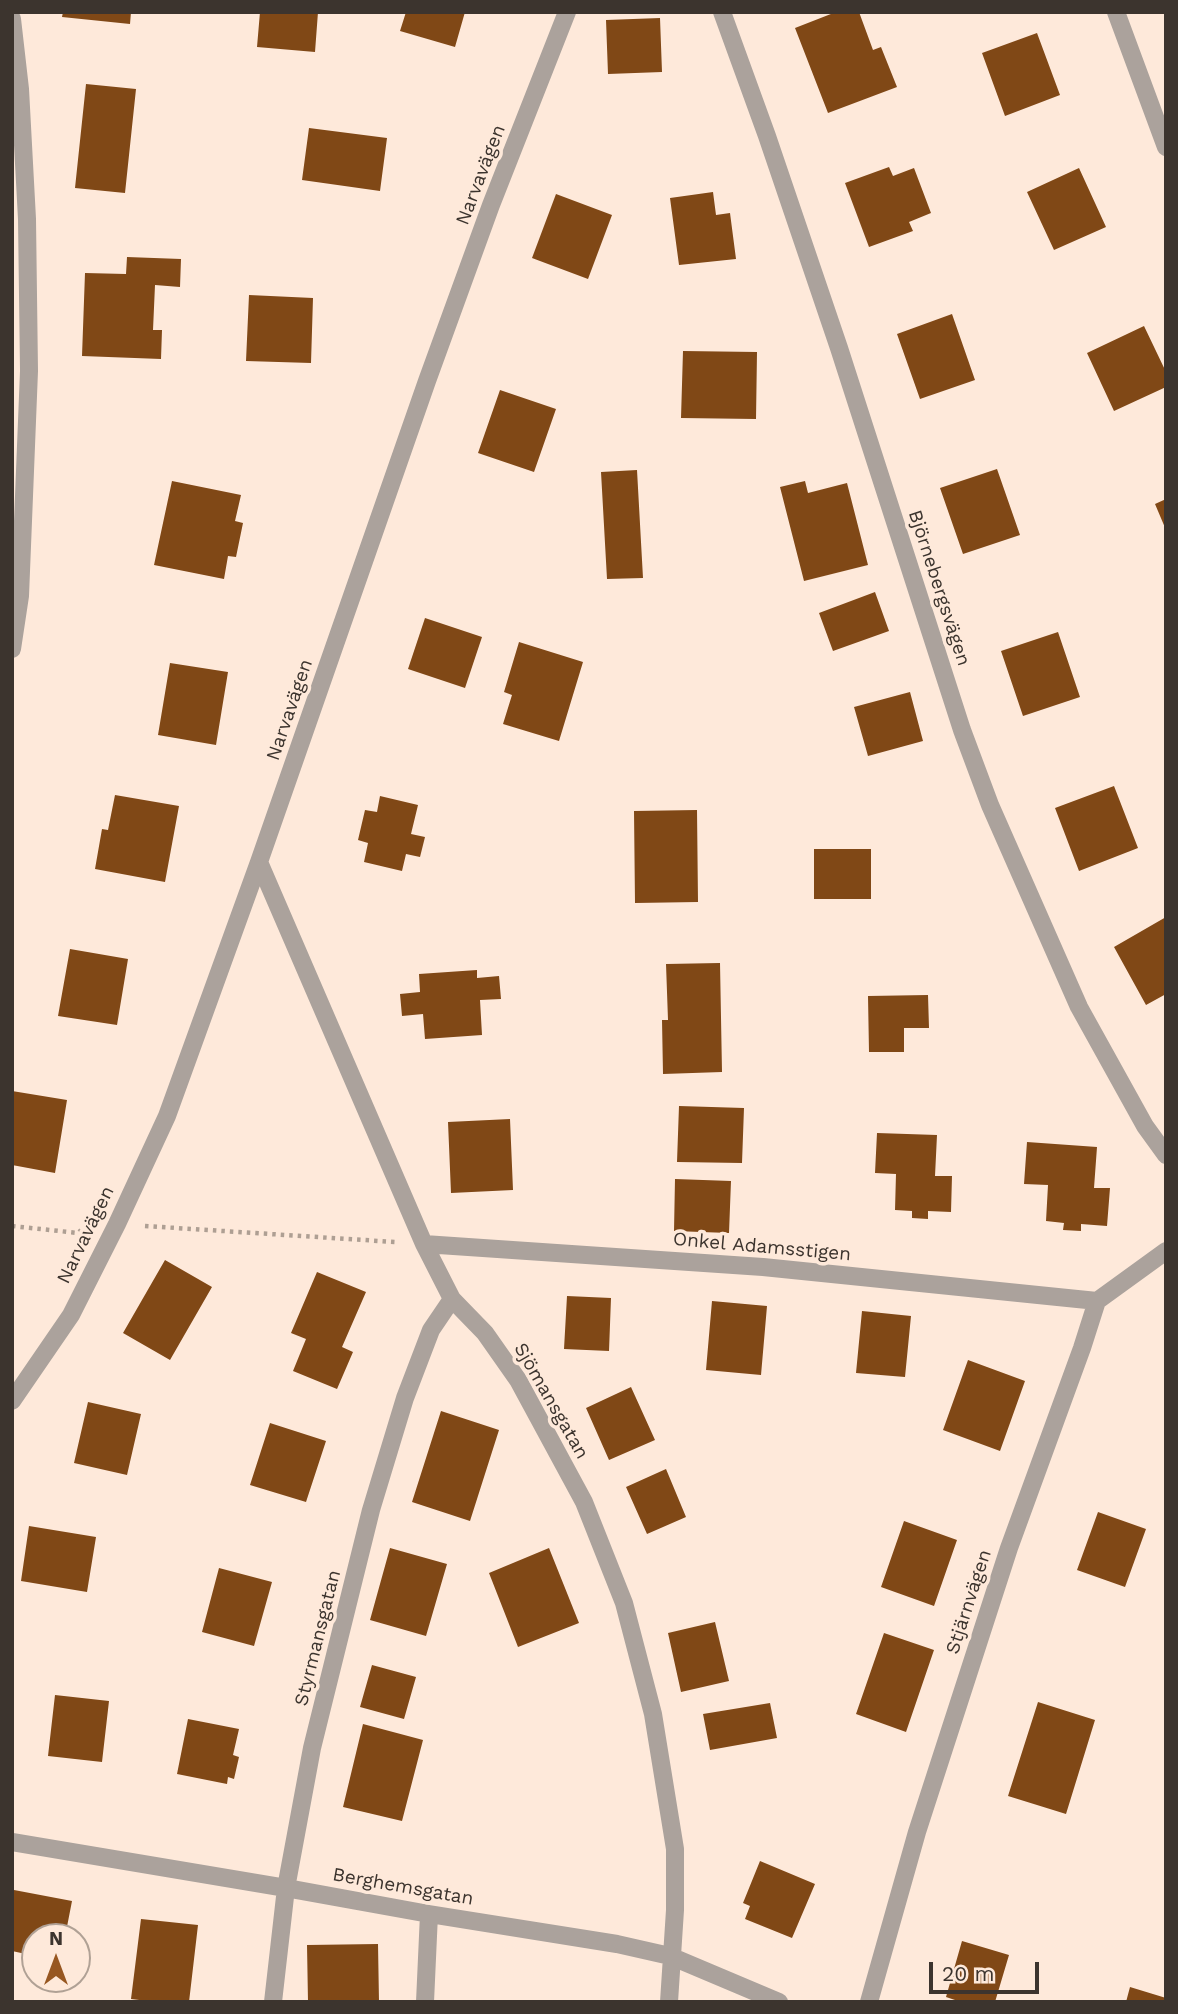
<!DOCTYPE html>
<html>
<head>
<meta charset="utf-8">
<style>
  body { margin:0 }
  #map { position:relative; width:1178px; height:2014px; overflow:hidden; background:#fee9da; font-family:"Work Sans",sans-serif }
  canvas { display:block }
  .frame { position:absolute; inset:0; border:14px solid #3c342e; pointer-events:none }
  .north { position:absolute; left:21px; top:1923px; width:70px; height:70px; box-sizing:border-box; background:#fee9da; border:2px solid #b0a195; border-radius:50%; rotate:0deg; font-size:19px; font-weight:700; line-height:28px; text-align:center; color:#3c342e }
  .north::after { content:''; display:block; margin:auto; width:24px; height:32px; background:#975721; clip-path:polygon(50% 0,100% 100%,50% 72%,0 100%) }
  .scale { position:absolute; left:929px; top:1962px; width:110px; height:32px; box-sizing:border-box; border:4px solid #3c342e; border-top:0; padding-left:9px; font-size:21px; line-height:24px; white-space:nowrap; color:#3c342e; -webkit-text-stroke:5px #fee9da; paint-order:stroke }
</style>
</head>
<body>
<div id="map">
<canvas width="1178" height="2014"></canvas>
<div class="frame"></div>
<div class="north">N</div>
<div class="scale">20 m</div>
</div>
<script>
const context = document.querySelector('canvas').getContext('2d');
context.lineJoin = 'round';
function paint(path, color) { context.fillStyle = color; context.fill(path, 'evenodd'); }
function trace(path, color, width, dash) { context.strokeStyle = color; context.lineWidth = width; context.lineCap = dash ? 'butt' : 'round'; context.setLineDash(dash || []); context.stroke(path); }
function label(font, color, halo, rows, align = 'center') {
  context.font = font + ' "Work Sans",sans-serif'; context.lineWidth = 7; context.setLineDash([]); context.textBaseline = 'middle'; context.strokeStyle = halo; context.fillStyle = color; for (const [text, x, y, turn = 0] of rows) {
    context.save(); context.translate(x, y); context.rotate((+turn || 0) * Math.PI / 180); context.textAlign = isNaN(turn) ? turn : align; if (halo) context.strokeText(text, 0, 0); context.fillText(text, 0, 0); context.restore();
  }
}
paint(new Path2D(`
  M63,12h68l-1,12 -68,-7z
  M260,12h58l-3,40 -58,-5z
  M406,12h59l-10,35 -55,-16z
  M836,12h23l14,38 8,-3 16,40 -69,26 -33,-85z
  M660,18l2,54 -54,2 -2,-54z
  M1037,33l23,62 -55,21 -23,-63z
  M86,84l50,5 -11,104 -50,-5z
  M309,128l78,10 -7,53 -78,-11z
  M889,167l4,9 21,-8 17,45 -22,9 4,9 -44,16 -24,-64z
  M1079,168l27,59 -52,23 -27,-58z
  M713,192l3,23 14,-2 6,46 -57,6 -9,-67z
  M556,194l56,21 -24,64 -56,-21z
  M127,257l54,2 -1,28 -25,-2 -2,45h9l-1,29 -79,-3 3,-83 41,1z
  M249,295l64,3 -2,65 -65,-2z
  M952,314l23,66 -55,19 -23,-65z
  M1144,326l22,46v15l-52,24 -27,-58z
  M683,351l74,1 -1,67 -75,-1z
  M500,390l56,19 -22,63 -56,-19z
  M997,469l23,66 -57,19 -23,-66z
  M637,470l6,108 -36,1 -6,-107z
  M172,481l69,14 -6,26 8,2 -7,34 -8,-1 -4,23 -70,-14z
  M805,481l3,12 39,-10 21,82 -64,16 -24,-94z
  M1166,499v31l-11,-26z
  M875,592l14,39 -56,20 -14,-38z
  M425,618l57,19 -17,51 -57,-19z
  M1058,632l22,65 -57,19 -22,-65z
  M519,642l64,20 -24,79 -56,-17 9,-29 -8,-3z
  M170,663l58,9 -12,73 -58,-10z
  M910,692l13,49 -55,15 -14,-49z
  M1114,786l24,62 -59,23 -24,-63z
  M115,795l64,11 -14,76 -70,-13 7,-40 6,1z
  M380,796l38,9 -7,29 14,3 -5,20 -14,-3 -4,17 -38,-9 4,-19 -10,-3 7,-30 12,2z
  M697,810l1,92 -63,1 -1,-92z
  M814,849h57v50h-57z
  M1166,917v77l-20,11 -32,-58z
  M70,949l58,10 -11,66 -59,-9z
  M720,963l2,109 -59,2 -1,-54h6l-2,-56z
  M477,970v8l22,-2 2,23 -21,1 2,35 -57,4 -2,-25 -21,2 -2,-22 20,-2 -1,-18z
  M928,995l1,33h-25v24h-35l-1,-56z
  M12,1091l55,9 -12,73 -43,-8z
  M679,1106l65,2 -2,55 -65,-1z
  M510,1119l3,71 -62,3 -3,-71z
  M877,1133l60,2 -2,41h17l-1,36 -23,-1v8l-16,-1v-7l-17,-1 1,-36 -21,-1z
  M1027,1142l70,5 -3,41h16l-3,38 -26,-2v7l-18,-1 1,-7 -18,-2 2,-36 -24,-1z
  M675,1179l56,2 -2,52 -55,-2z
  M165,1260l47,27 -42,73 -47,-27z
  M317,1272l49,20 -24,55 11,5 -16,37 -44,-18 13,-32 -15,-6z
  M567,1296l44,2 -2,53 -45,-2z
  M712,1301l55,5 -6,69 -55,-5z
  M862,1311l49,5 -6,61 -49,-4z
  M968,1360l57,21 -25,70 -57,-21z
  M631,1387l24,53 -46,20 -23,-52z
  M88,1402l53,12 -14,61 -53,-12z
  M441,1411l58,19 -29,91 -58,-19z
  M270,1423l56,18 -20,61 -56,-17z
  M666,1469l20,48 -39,17 -21,-47z
  M1098,1512l48,17 -21,58 -48,-17z
  M904,1521l53,19 -23,66 -53,-19z
  M29,1526l67,11 -9,55 -66,-11z
  M390,1548l57,16 -21,72 -56,-16z
  M549,1548l30,75 -61,24 -29,-74z
  M219,1568l53,14 -18,64 -52,-14z
  M715,1622l14,59 -48,11 -13,-59z
  M884,1633l50,17 -28,82 -50,-18z
  M372,1665l44,12 -12,42 -44,-12z
  M55,1695l54,6 -7,61 -54,-6z
  M1038,1702l57,18 -29,94 -58,-18z
  M770,1703l7,35 -67,12 -7,-36z
  M188,1719l51,10 -6,26 6,2 -5,22 -6,-2 -1,7 -50,-10z
  M363,1724l60,16 -21,81 -59,-14z
  M760,1861l55,23 -23,54 -47,-19 5,-13 -7,-3z
  M14,1890l58,11 -7,36h-30v19l-23,-5v-52z
  M141,1919l57,6 -9,77h-33l-25,-3z
  M962,1941l47,14 -14,47h-34l-15,-5z
  M378,1944l1,58h-71l-1,-57z
  M1130,1987l36,11v4h-40z`), '#804816');
trace(new Path2D(`
  M12,1226l66,7 3,-3
  M145,1226l250,16`), '#ae9f93', 4.5, [3.5, 5]);
trace(new Path2D(`
  M1116,12l50,135
  M12,19l8,70 7,130 2,152 -9,225 -8,53
  M259,862l165,382 28,55 33,34 33,47 66,122 40,101 29,111 22,135v61l-6,92
  M424,1244l339,23 334,34
  M12,1401l59,-86 46,-91 50,-108 92,-254 168,-481 64,-176 76,-193
  M12,1842l274,46 143,26 188,30 53,12 109,46
  M273,2002l13,-114 26,-140 59,-238 34,-112 26,-68 21,-31
  M425,2002l4,-88
  M869,2002l48,-170 92,-284 73,-200 15,-47 69,-50`), '#aba29c', 18);
trace(new Path2D(`
  M722,12l45,124 72,212 123,382 28,75 89,202 66,119 21,29`), '#aba29c', 18);
label('19px', '#3c342e', '#fee9da', [
  ["Narvavägen",481,175,-69],
  ["Björnebergsvägen",939,588,72],
  ["Narvavägen",290,710,-71],
  ["Narvavägen",86,1235,-64],
  ["Onkel Adamsstigen",762,1247,5],
  ["Sjömansgatan",551,1401,60],
  ["Stjärnvägen",969,1602,-72],
  ["Styrmansgatan",318,1638,-76],
  ["Berghemsgatan",403,1887,10]
]);
</script>
</body>
</html>
